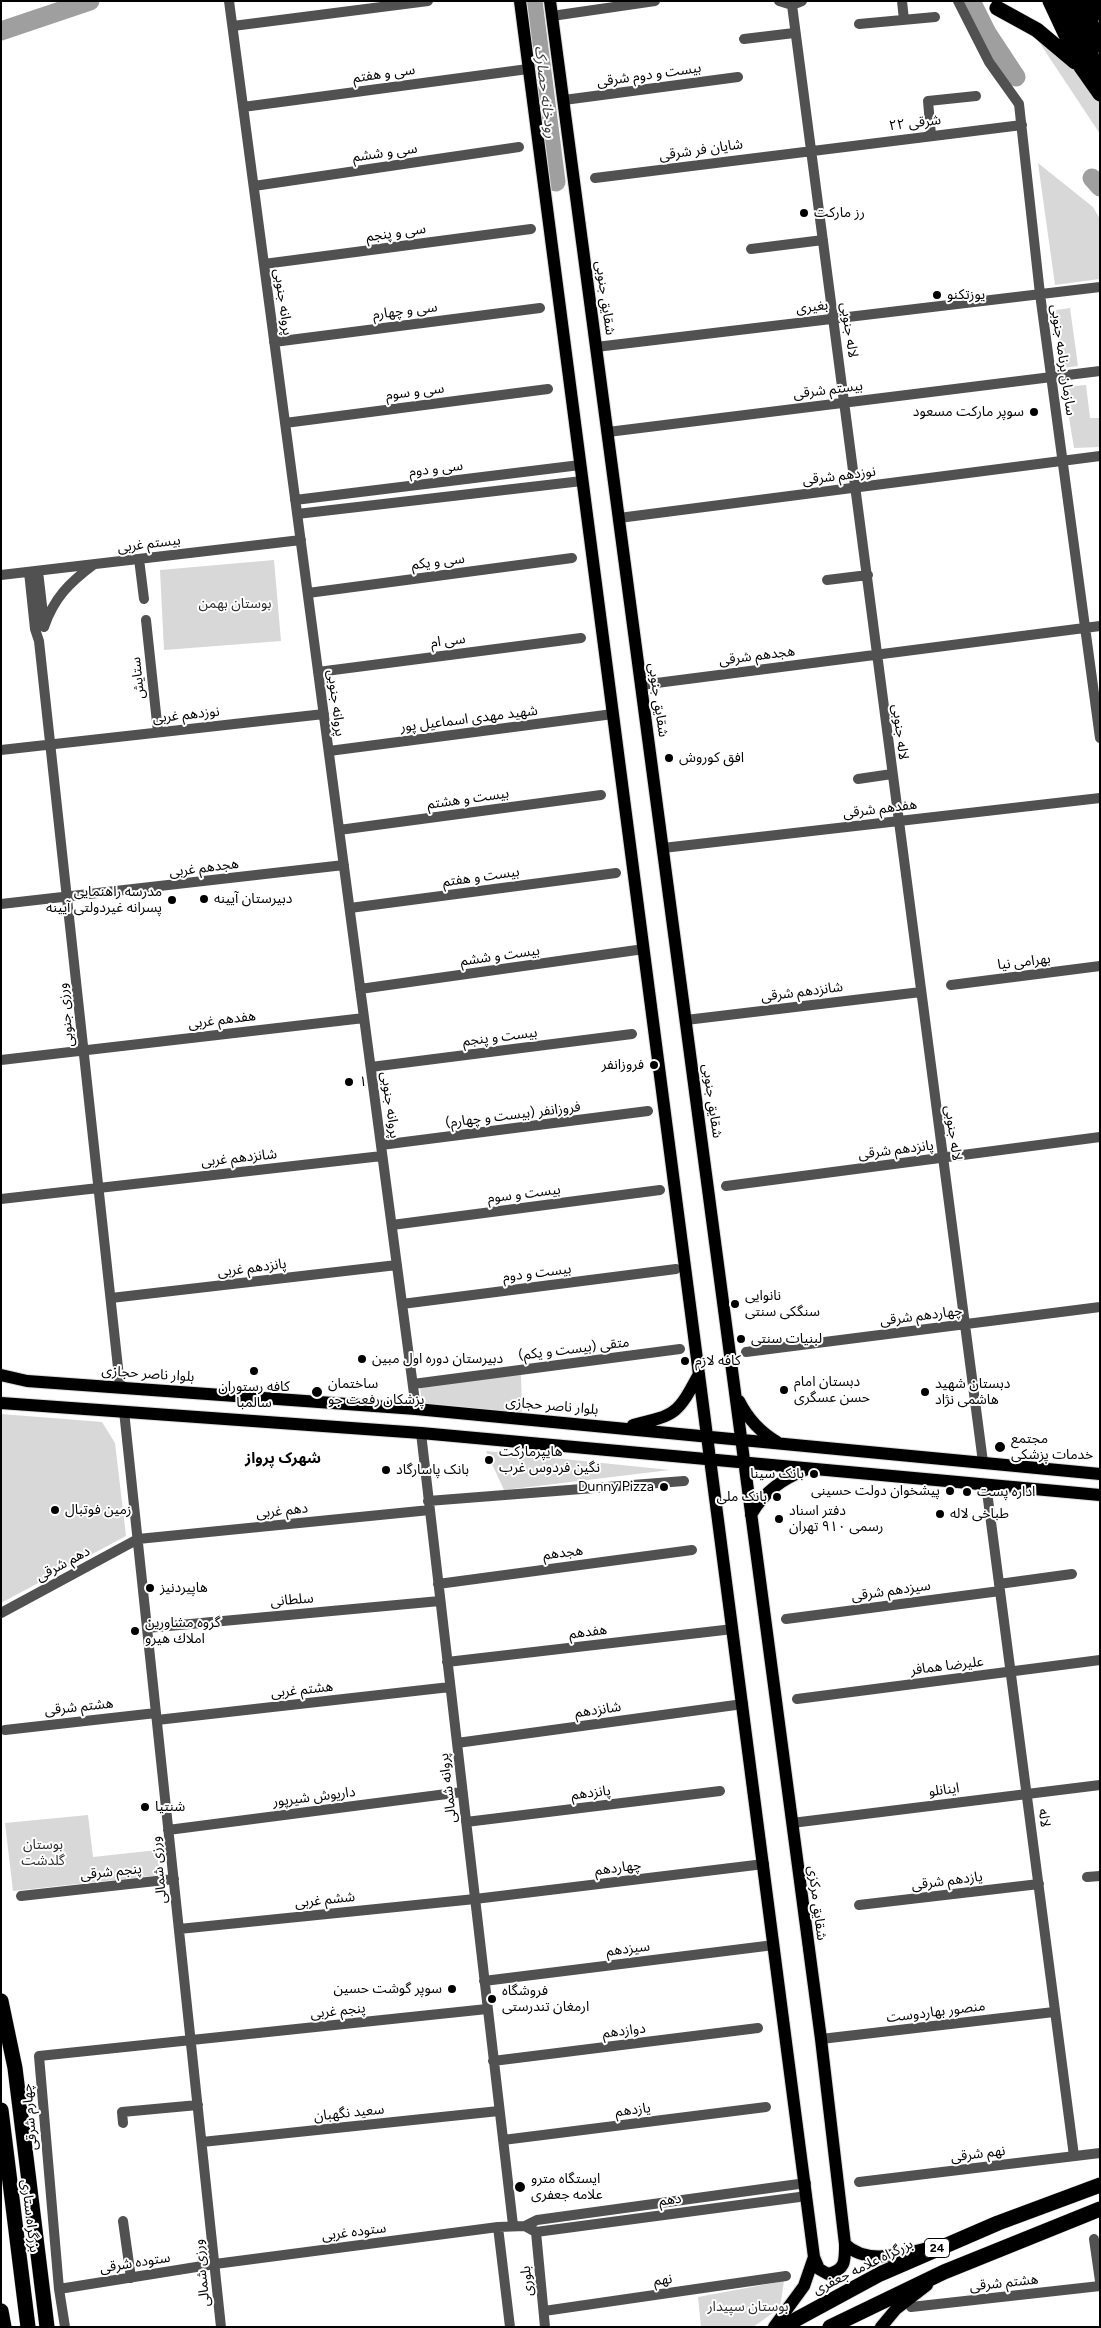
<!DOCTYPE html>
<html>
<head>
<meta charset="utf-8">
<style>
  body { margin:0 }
  #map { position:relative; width:1101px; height:2328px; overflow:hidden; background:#fff; font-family:Figtree,sans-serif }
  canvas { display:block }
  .frame { position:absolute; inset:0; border:2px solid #000; pointer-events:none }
</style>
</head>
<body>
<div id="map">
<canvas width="1101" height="2328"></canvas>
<div class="frame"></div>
</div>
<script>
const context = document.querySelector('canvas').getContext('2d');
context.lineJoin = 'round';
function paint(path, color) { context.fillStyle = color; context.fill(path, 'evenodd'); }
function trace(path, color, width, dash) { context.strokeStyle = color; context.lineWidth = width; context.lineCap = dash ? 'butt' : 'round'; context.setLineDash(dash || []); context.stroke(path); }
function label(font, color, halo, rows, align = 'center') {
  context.font = font + ' Figtree,"Noto Sans Arabic",sans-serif'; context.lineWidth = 4; context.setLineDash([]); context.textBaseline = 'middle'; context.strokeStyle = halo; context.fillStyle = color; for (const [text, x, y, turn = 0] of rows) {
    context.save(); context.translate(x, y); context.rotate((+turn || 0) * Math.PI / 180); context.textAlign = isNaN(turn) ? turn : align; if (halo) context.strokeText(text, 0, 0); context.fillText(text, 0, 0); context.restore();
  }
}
paint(new Path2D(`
  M1039,42h9l30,26 22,31v35z
  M1038,163l55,44 7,12v60l-45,6z
  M1070,308l8,58 -16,2 -6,-58z
  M1086,385l4,33h10v29l-26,1 -10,-61z
  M274,560l7,81 -117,9 -4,-80z
  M521,1373l1,41 -100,-6 -2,-23z
  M1,1414l101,8 13,21 11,93 -125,67z
  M486,1451l184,19 -166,20z
  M88,1815l5,42 64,-7 3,25 -147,16 -8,-68z
  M784,2281l-4,27 -27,19h-52l-3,-30z`), '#d8d8d8');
trace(new Path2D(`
  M533,1l23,181
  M971,1l16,32 29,44
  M1,31l89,-30
  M1092,178l8,9`), '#9f9f9f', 19);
const major = new Path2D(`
  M520,1l294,2256 -10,29 -30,41
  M550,1l271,2038 24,205c0,16 1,26 -17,30l-9,-5 -5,-12
  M1,1375l26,6 389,28 684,65
  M739,1401c9,18 21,31 38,41
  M1,1403l420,30 679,62
  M633,1425c44,-10 45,-12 66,-51
  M751,1515c13,-24 32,-36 56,-46
  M845,2244c22,22 58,9 85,4
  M881,2327l15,-18 31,-24`);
const highway = new Path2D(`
  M1050,1l31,66 19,27
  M1066,1l34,73
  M1082,1l18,44
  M1095,1l5,12
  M997,8l40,22 38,32
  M1,2001l14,67 32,259
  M1,2110l27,217
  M1,2311l3,16
  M782,2327l98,-53 118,-51 102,-38
  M830,2327l114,-55 156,-63`);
trace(major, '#dbdbdb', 14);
trace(highway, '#dbdbdb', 16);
trace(new Path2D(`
  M229,1l187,1408
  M779,1l13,4 10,-4
  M902,1l2,19
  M958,1l31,61 30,42 21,190 60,444
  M792,5l191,1457
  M552,16l103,-15
  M859,24l76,-7
  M233,26l195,-25
  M744,39l50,-6
  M564,100l174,-23
  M243,107l285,-38
  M931,135l-3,-34 48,-5
  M595,178l427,-53
  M254,186l265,-39
  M751,249l72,-9
  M264,264l267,-35
  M274,342l266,-34
  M596,347l504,-60
  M285,423l263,-34
  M608,432l492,-61
  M295,500l285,-35
  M297,514l285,-33
  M619,518l481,-62
  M139,559l5,40
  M38,571l6,52
  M29,572l6,57 4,12 81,745
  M1,575l300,-35
  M827,580l41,-5
  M308,593l264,-35
  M146,620l12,112
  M44,627c10,-29 25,-44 49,-62
  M318,672l263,-34
  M641,685l459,-59
  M1,750l323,-36
  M329,751l284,-37
  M858,779l34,-5
  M339,830l262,-35
  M663,848l437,-50
  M1,904l343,-39
  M350,908l266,-35
  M951,985l149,-19
  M360,989l284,-40
  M686,1020l235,-28
  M1,1060l363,-42
  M371,1067l261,-33
  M381,1145l267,-34
  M726,1186l374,-49
  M1,1199l381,-43
  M392,1225l268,-35
  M111,1298l286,-33
  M402,1304l274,-35
  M746,1352l354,-45
  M413,1384l267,-35
  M124,1411l97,916
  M421,1433l92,792
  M986,1484l88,672
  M428,1501l256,-20
  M438,1584l254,-34
  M999,1584l73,-10
  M1,1613l137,-74 292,-29
  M786,1619l214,-28
  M147,1628l293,-27
  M447,1662l286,-33
  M797,1699l303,-39
  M157,1720l293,-33
  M5,1730l151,-17
  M457,1743l286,-39
  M466,1822l254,-31
  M792,1823l308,-38
  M168,1830l294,-38
  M1087,1877l13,-1
  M21,1896l153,-17
  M859,1905l180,-21
  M179,1929l296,-30 289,-35
  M484,1981l290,-36
  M821,2039l233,-27
  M493,2061l265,-33
  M123,2123l-1,-11 76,-7
  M503,2140l263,-33
  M202,2142l297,-31
  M859,2182l241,-29
  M123,2221l8,57
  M525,2226l12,-6 269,-37
  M498,2227l12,100
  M536,2232l271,-36
  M536,2232l9,95
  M1094,2239l6,42
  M59,2289l156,-25 283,-37 27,-1 11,6
  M911,2307l189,-21
  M544,2311l242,-35
  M65,2327l-6,-38 -20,-233 448,-47`), '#515151', 10);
trace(major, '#000', 12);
trace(highway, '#000', 15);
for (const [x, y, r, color] of [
  [804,213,5,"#000"],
  [937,295,5,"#000"],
  [1034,412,5,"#000"],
  [669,758,5,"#000"],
  [204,899,5,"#000"],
  [172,900,5,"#000"],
  [654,1065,5,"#000"],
  [349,1082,5,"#000"],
  [735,1304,5,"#000"],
  [741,1339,5,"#000"],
  [362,1359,5,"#000"],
  [685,1361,5,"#000"],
  [254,1371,5,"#000"],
  [784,1390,5,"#000"],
  [317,1392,6,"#000"],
  [925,1392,5,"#000"],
  [1000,1447,6,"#000"],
  [489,1460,5,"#000"],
  [386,1470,5,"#000"],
  [814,1474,5,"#000"],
  [664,1487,5,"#000"],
  [950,1491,5,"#000"],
  [967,1492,5,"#000"],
  [777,1497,5,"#000"],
  [55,1510,5,"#000"],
  [940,1514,5,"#000"],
  [779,1519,5,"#000"],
  [150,1588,5,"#000"],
  [135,1631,5,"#000"],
  [145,1807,5,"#000"],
  [452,1989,5,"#000"],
  [492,1999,5,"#000"],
  [520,2187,6,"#000"]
]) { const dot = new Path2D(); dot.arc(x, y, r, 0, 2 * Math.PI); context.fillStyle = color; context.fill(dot); trace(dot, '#fff', 2); }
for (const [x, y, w] of [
  [937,2248,25]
]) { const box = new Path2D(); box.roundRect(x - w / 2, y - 9.5, w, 19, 4); context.fillStyle = '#fff'; context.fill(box); trace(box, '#000', 1); }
label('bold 12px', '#000', null, [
  ["24",937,2248]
]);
label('14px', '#000', '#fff', [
  ["سی و هفتم",384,74,-8],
  ["بیست و دوم شرقی",649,75,-8],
  ["۲۲ شرقی",915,123,-7],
  ["شایان فر شرقی",701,150,-8],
  ["سی و ششم",385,153,-8],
  ["سی و پنجم",396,233,-8],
  ["شقایق جنوبی",605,298,82],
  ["پروانه جنوبی",283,302,82],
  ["بغیری",812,307,-7],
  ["سی و چهارم",405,311,-7],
  ["لاله جنوبی",849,330,82],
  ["سازمان برنامه جنوبی",1063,360,82],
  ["بیستم شرقی",828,390,-7],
  ["سی و سوم",415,392,-7],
  ["سی و دوم",436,469,-7],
  ["نوزدهم شرقی",839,476,-7],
  ["بیستم غربی",149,544,-7],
  ["سی و یکم",438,562,-7],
  ["سی ام",448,641,-7],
  ["هجدهم شرقی",757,656,-7],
  ["ستایش",138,678,-96],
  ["شقایق جنوبی",658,700,82],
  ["پروانه جنوبی",336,703,83],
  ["نوزدهم غربی",186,715,-6],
  ["شهید مهدی اسماعیل پور",469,719,-7],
  ["لاله جنوبی",900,732,83],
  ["بیست و هشتم",468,799,-8],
  ["هفدهم شرقی",880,809,-7],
  ["هجدهم غربی",204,868,-7],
  ["بیست و هفتم",481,877,-8],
  ["بیست و ششم",500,956,-8],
  ["بهرامی نیا",1024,962,-7],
  ["شانزدهم شرقی",802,992,-7],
  ["ورزی جنوبی",66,1015,-96],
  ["هفدهم غربی",222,1020,-7],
  ["بیست و پنجم",500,1037,-7],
  ["شقایق جنوبی",712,1101,82],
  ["پروانه جنوبی",390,1105,82],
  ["فروزانفر (بیست و چهارم)",513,1115,-7],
  ["لاله جنوبی",953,1133,82],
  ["پانزدهم شرقی",896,1150,-7],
  ["شانزدهم غربی",239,1158,-6],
  ["بیست و سوم",524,1194,-7],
  ["پانزدهم غربی",252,1268,-7],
  ["بیست و دوم",537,1273,-7],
  ["چهاردهم شرقی",921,1316,-7],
  ["متقی (بیست و یکم)",574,1349,-7],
  ["بلوار ناصر حجازی",148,1374,4],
  ["بلوار ناصر حجازی",552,1406,5],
  ["دهم غربی",282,1511,-6],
  ["هجدهم",563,1553,-7],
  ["دهم شرقی",63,1564,-28],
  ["سیزدهم شرقی",891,1591,-8],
  ["سلطانی",292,1600,-5],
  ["هفدهم",588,1632,-7],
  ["علیرضا همافر",947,1666,-7],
  ["هشتم غربی",302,1690,-6],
  ["هشتم شرقی",79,1707,-6],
  ["شانزدهم",598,1710,-8],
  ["پروانه شمالی",448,1788,-97],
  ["اینانلو",944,1790,-7],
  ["پانزدهم",591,1793,-7],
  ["داریوش شیرپور",314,1797,-7],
  ["لاله",1044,1818,82],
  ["چهاردهم",618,1868,-7],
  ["ورزی شمالی",159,1870,-96],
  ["پنجم شرقی",111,1872,-6],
  ["یازدهم شرقی",947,1881,-7],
  ["ششم غربی",325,1900,-6],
  ["شقایق مرکزی",817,1903,83],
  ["سیزدهم",628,1949,-7],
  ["پنجم غربی",338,2011,-6],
  ["منصور بهاردوست",936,2012,-7],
  ["دوازدهم",624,2031,-7],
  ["یازدهم",633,2110,-7],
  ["سعید نگهبان",349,2113,-6],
  ["چهارم شرقی",30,2117,-95],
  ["نهم شرقی",978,2154,-7],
  ["دهم",670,2200,-8],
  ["بزرگراه ستاری",30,2216,83],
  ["ستوده غربی",354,2232,-7],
  ["ستوده شرقی",135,2263,-9],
  ["بزرگراه علامه جعفری",863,2267,-26],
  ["ورزی شمالی",202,2273,-96],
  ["نهم",663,2280,-8],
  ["بلوری",527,2281,-95],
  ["هشتم شرقی",1004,2283,-6]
]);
label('14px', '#000', '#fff', [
  ["رز مارکت",814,213],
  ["یوزتکنو",947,295],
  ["سوپر مارکت مسعود",1024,412,"right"],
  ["افق کوروش",679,758],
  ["مدرسه راهنمایی",162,892,"right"],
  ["پسرانه غیردولتی آیینه",162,908,"right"],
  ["دبیرستان آیینه",214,899],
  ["فروزانفر",644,1065,"right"],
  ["۱",359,1082],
  ["نانوایی",745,1296],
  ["سنگکی سنتی",745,1312],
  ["لبنیات سنتی",751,1339],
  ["دبیرستان دوره اول مبین",372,1359],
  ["کافه لازم",695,1361],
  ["دبستان امام",794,1382],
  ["حسن عسگری",794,1398],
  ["ساختمان",328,1384],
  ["پزشكان رفعت جو",328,1400],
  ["دبستان شهید",935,1384],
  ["هاشمی نژاد",935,1400],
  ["کافه رستوران",254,1387,"center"],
  ["سالمبا",254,1403,"center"],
  ["مجتمع",1011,1439],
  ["خدمات پزشکی",1011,1455],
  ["هایپرمارکت",499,1452],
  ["نگین فردوس غرب",499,1468],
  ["بانک پاسارگاد",396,1470],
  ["بانک سینا",804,1474,"right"],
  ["Dunny Pizza",654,1487,"right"],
  ["پیشخوان دولت حسینی",940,1491,"right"],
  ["اداره پست",977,1492],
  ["بانک ملی",767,1497,"right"],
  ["زمین فوتبال",65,1510],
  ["دفتر اسناد",789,1511],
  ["رسمی ۹۱۰ تهران",789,1527],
  ["طباخی لاله",950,1514],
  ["هاپیردنیز",160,1588],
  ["گروه مشاورين",145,1623],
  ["املاك هيرو",145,1639],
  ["شنتیا",155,1807],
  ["سوپر گوشت حسین",442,1989,"right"],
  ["فروشگاه",502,1991],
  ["ارمغان تندرستی",502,2007],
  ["ایستگاه مترو",531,2179],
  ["علامه جعفری",531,2195]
], 'left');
label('14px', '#2f2f2f', '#fff', [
  ["بوستان بهمن",235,604],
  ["بوستان",43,1845],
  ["گلدشت",43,1861],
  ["بوستان سپیدار",748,2307]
]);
label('italic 15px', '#404040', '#fff', [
  ["رودخانه حصارک",545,92,83]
]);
label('bold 15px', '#000', '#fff', [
  ["شهرک پرواز",283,1459]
]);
</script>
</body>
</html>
